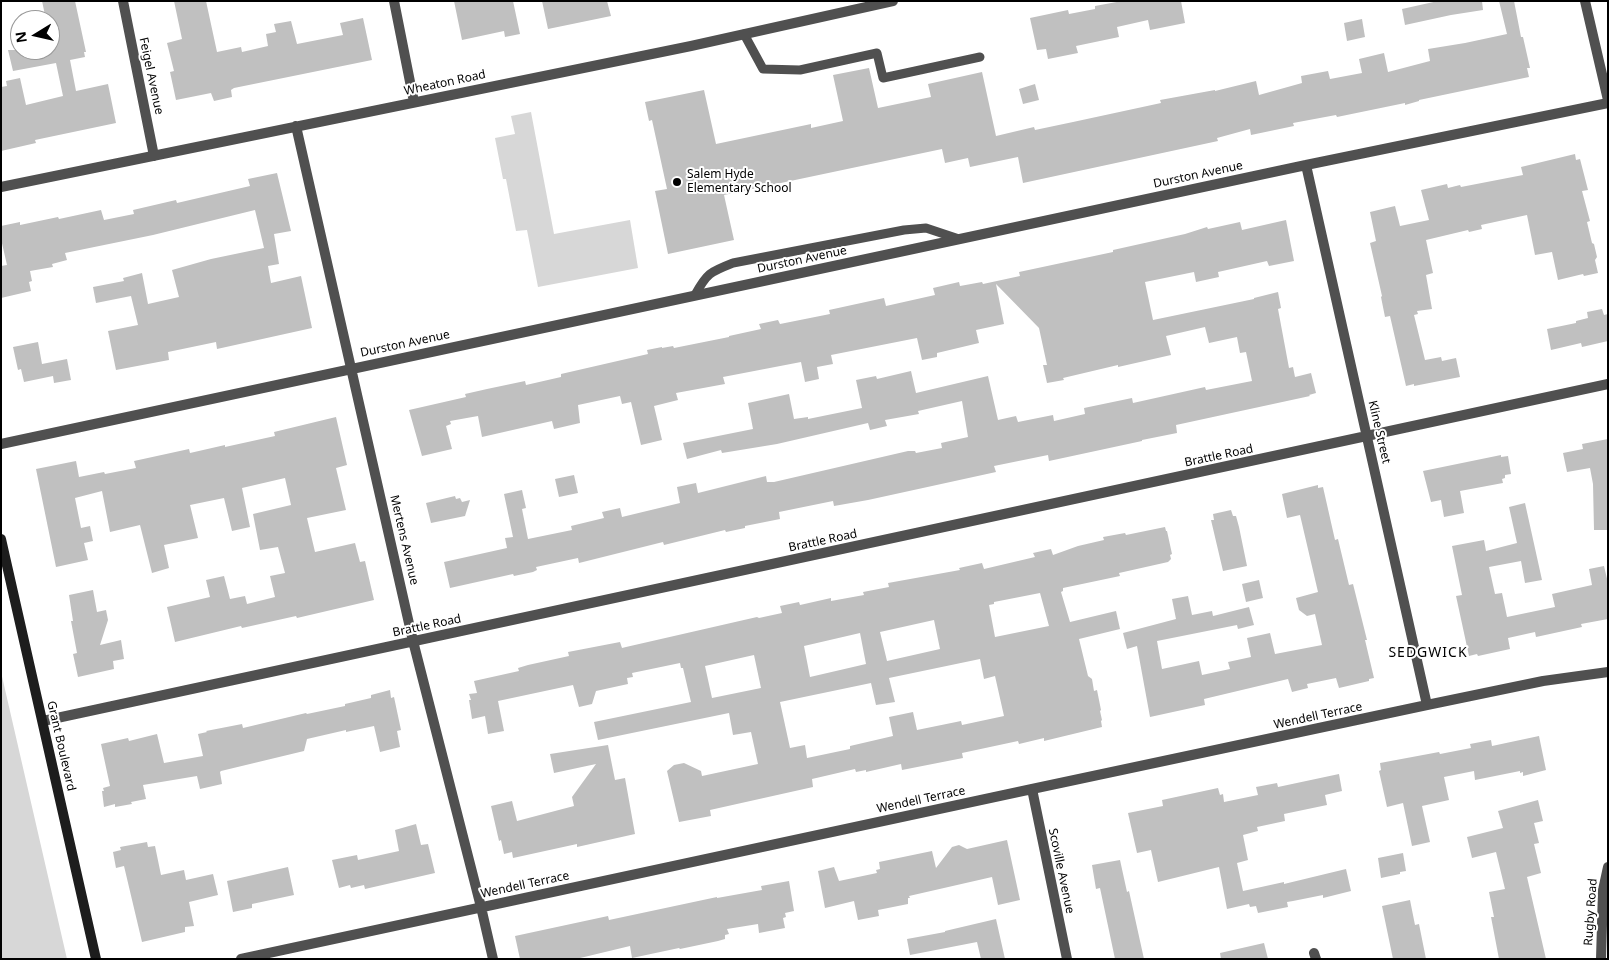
<!DOCTYPE html>
<html>
<head>
<meta charset="utf-8">
<style>
  body { margin:0 }
  #map { position:relative; width:1609px; height:960px; overflow:hidden; background:#fff; font-family:"Noto Sans",sans-serif }
  canvas { display:block }
  .frame { position:absolute; inset:0; border:2px solid #000; pointer-events:none }
  .north { position:absolute; left:10px; top:10px; width:50px; height:50px; box-sizing:border-box; background:#fff; border:1px solid #999; border-radius:50%; rotate:261deg; font-size:14px; font-weight:700; line-height:20px; text-align:center; color:#000 }
  .north::after { content:''; display:block; margin:auto; width:18px; height:22px; background:#000; clip-path:polygon(50% 0,100% 100%,50% 72%,0 100%) }
</style>
</head>
<body>
<div id="map">
<canvas width="1609" height="960"></canvas>
<div class="frame"></div>
<div class="north">N</div>
</div>
<script>
const context = document.querySelector('canvas').getContext('2d');
context.lineJoin = 'round';
function paint(path, color) { context.fillStyle = color; context.fill(path, 'evenodd'); }
function trace(path, color, width, dash) { context.strokeStyle = color; context.lineWidth = width; context.lineCap = dash ? 'butt' : 'round'; context.setLineDash(dash || []); context.stroke(path); }
function label(font, color, halo, rows, align = 'center') {
  context.font = font + ' "Noto Sans",sans-serif'; context.lineWidth = 4; context.setLineDash([]); context.textBaseline = 'middle'; context.strokeStyle = halo; context.fillStyle = color; for (const [text, x, y, turn = 0] of rows) {
    context.save(); context.translate(x, y); context.rotate((+turn || 0) * Math.PI / 180); context.textAlign = isNaN(turn) ? turn : align; if (halo) context.strokeText(text, 0, 0); context.fillText(text, 0, 0); context.restore();
  }
}
paint(new Path2D(`
  M531,112l23,122 76,-14 8,48 -100,19 -11,-57 -11,1 -10,-52h-3l-8,-41 20,-4 -4,-18z
  M1,672l66,287h-66z`), '#d7d7d7');
paint(new Path2D(`
  M42,1h33l11,51h-2l1,5 -15,3 6,31 32,-7 8,39 -81,17 1,3 -35,8v-64l6,-1 -1,-5 14,-3 6,27 37,-9 -7,-33 -43,8 -5,-21h42v-30h-4z
  M174,1h32l11,51 24,-5 1,5 26,-6 -2,-12 10,-2 -2,-8 17,-3 6,23 46,-9 -3,-12 23,-5 9,42 -138,28 -3,2 1,7 -18,4 -3,-8 -35,7 -6,-28 4,-1 -7,-28 15,-4z
  M454,1h59l7,33 -15,3 -1,-6 -42,9z
  M542,1h65l4,15 -63,13z
  M1122,1h59l4,22 -35,7 -2,-10 -31,7 2,10 -43,9 2,7 -30,6 -2,-10 -9,1 -7,-32 38,-8 1,4 26,-5v-3z
  M1438,1h44l1,9 -32,5 -46,10 -3,-16z
  M1499,1h15l7,36h2l7,31h-3l2,9 -110,23v1l-14,4v-2l-68,14 -1,-2 -43,8 1,3 -43,9 -1,-6 -33,9 1,3 -195,42 -5,-26 -48,10 -2,-9 -23,5 -3,-14 -218,46 10,45 -66,14 -13,-63 12,-2 -15,-69 -3,1 -4,-19 59,-12 12,54 95,-20v4l32,-7 -10,-46 36,-7 9,40 53,-11 -3,-13 54,-12 14,64 38,-9 1,3 38,-8 88,-19 -1,-3 55,-10v1l41,-10 3,14 43,-12 -1,-7 27,-5 2,8 32,-6 -3,-14 25,-6 4,19 42,-11 -2,-12 37,-6 42,-9z
  M1362,19l3,18 -18,4 -3,-18z
  M1035,84l4,16 -16,4 -4,-15z
  M1575,154l1,6 4,-1 8,31 -6,1 8,30 -3,1 5,21 2,1 3,13 -2,3 3,13 -14,3 -1,-2 -25,6 -6,-28 -17,3 -8,-40 -46,10 1,4 -13,3 -1,-2 -42,10 7,33 -7,2 6,34 -15,2 1,3 -4,1 11,45 16,-3 1,4 14,-3 4,19 -46,9v-2l-8,2 -16,-70 -5,1 -4,-20 1,-1 -12,-53 6,-2 -6,-29 25,-6 5,20 29,-6 -8,-30 26,-6 1,4 12,-3 1,2 62,-12 -2,-8z
  M277,173l14,58 -17,3 5,30 -11,2 3,17 30,-7 11,52 -95,21 -1,-7 -48,10 1,8 -53,10 -8,-39 30,-6 -7,-29 -35,7 -3,-16 31,-6 -1,-3 19,-5 6,31 31,-7 -7,-27 39,-11 53,-11 -9,-38 -102,25 -88,18 2,7 -15,4 1,3 -23,4 2,10 -3,1 2,9 -30,7v-32l6,-1 -6,-26v-13l19,-4v3l38,-8 1,2 42,-9 3,10 30,-6 -1,-4 43,-10 1,3 73,-17 -2,-7z
  M1286,220l8,41 -25,5 -2,-5 -49,11 1,5 -23,5 -2,-10 -49,10 8,38 101,-21v-1l24,-6 3,16 -3,1 11,59 4,-1 2,10 16,-4 5,20 -7,2 1,1 -134,29 1,8 -35,7v1l-93,20 -1,-6 -54,11 2,6 -128,28 -34,6 -1,-5 -54,11 1,7 -35,7v2l-19,4 -1,-2 -61,15 -1,-3 -84,21 -1,-5 -42,9 1,3 -4,2 -19,4 -1,-2 -63,14 -6,-26 63,-14 -2,-10 8,-1 -9,-43 18,-4 4,18 -4,1 6,30 44,-9 -1,-4 33,-8 -2,-6 18,-4 2,9 58,-14 -3,-16 19,-4 2,10 68,-17 1,6h7l134,-31h7l1,2 26,-5 -1,-5 27,-6 -6,-36 -44,10 1,3 -34,6 2,6 -17,4 -2,-7 -91,21 -55,9 -1,-3 -34,9 -4,-16 70,-14 -5,-26 41,-9 5,25 14,-2v2l54,-11 -6,-28 20,-4 1,3 34,-8 5,22 72,-17 10,44 18,-4 2,6 35,-7 1,6 31,-7 -1,-6 48,-10 1,5 72,-16 1,3 46,-9 -6,-29 -6,1 -3,-16 -28,6 -4,-16 -39,9 5,19 -53,12v-2l-55,13 1,2 -17,3 -4,-18h4l-8,-37 -43,-44 8,40 -28,6 3,13 -42,10v4l-15,3 -5,-22 -86,17 2,9 -16,3 2,12 -14,3 -4,-20 -78,15 2,7 -49,9 2,7 -24,6 8,34 -21,5 -10,-43 -9,2 -2,-8 -42,9 2,18 -26,6 -2,-8 -70,16 -4,-21 -28,5 1,3 -5,2 6,23 -30,7 -13,-46 57,-13 -1,-3 22,-5 38,-8 1,4 35,-8v-3l87,-20 -1,-4 15,-3v1l11,-2 1,2 55,-11v-1l32,-7 -2,-5 19,-4 2,4 50,-10 -1,-4 55,-12 2,8 49,-11 -2,-7 26,-6 1,4 22,-4 1,2 37,-8 -1,-4 94,-20v-2l72,-16 22,-7 1,2 32,-7 2,8z
  M1602,309l2,6 4,-1v27l-26,6 -1,-4 -30,7 -4,-21 29,-6v-2l12,-3 -1,-6z
  M38,342l4,22 25,-5 4,21 -17,3 -1,-7 -29,6 -3,-13 -3,1 -5,-23z
  M336,417l11,48 -11,3 10,42 -39,8 8,34 40,-9 5,19 5,-1 9,39 -77,18 -1,-2 -54,12 -1,-2 -66,16 -8,-35 43,-10 -4,-17 18,-4 6,23 15,-3 2,8 28,-7 -5,-21 15,-3 -7,-26 -18,3 -7,-36 38,-9 -6,-27 -43,10 8,39 -18,4 -8,-33 -34,7 8,33 -34,7 5,23 -17,5 -12,-48 -30,7 -8,-41 -27,7 6,30 9,-2 3,15 -9,2 4,17 -32,7 -20,-98 40,-8 3,16 25,-5 1,2 31,-6 -2,-7 55,-12 1,4 35,-8v2l50,-11 -1,-4z
  M1608,439v91h-14l-1,-46 -3,-16 -23,4 -4,-19 20,-4 -1,-5z
  M1501,455v2l7,-1 3,18 -6,1v3l-3,1 1,4 -43,8 4,22 -20,4 -3,-17 -10,2 -8,-31z
  M574,475l4,18 -19,4 -4,-18z
  M1318,485v3l5,-1 12,53 3,-1 11,46 4,-1 14,56h-2l9,38 -5,1v2l-30,7 -3,-10 -29,6 1,4 -16,4 -4,-13 -84,20 1,6 -55,12 -13,-71 -10,3 -4,-16 53,-14 -4,-20 16,-3 4,19 20,-4 1,5 36,-9 5,18 -16,4 -1,-4 -80,16 5,28 37,-8 3,14 28,-6 -2,-7 23,-5 -4,-19 23,-5 5,21 47,-9 -7,-31 -8,2 -8,-6 -3,-12 22,-6 -18,-77 -13,3 -5,-24z
  M455,496l1,3 4,-1 2,4 8,-2 -5,16 -34,7 -5,-20z
  M1525,503l17,77 -17,3 -4,-22 -32,6 6,27 7,-1 5,24 48,-10 -3,-13 40,-9 -3,-16 15,-3 4,17v36l-27,5 1,3 -46,10 -1,-5 -27,6 2,11 -32,7 -1,-2 -8,2 -13,-60 6,-1 -10,-49 32,-6 2,11 31,-8 -8,-36z
  M1231,510l2,6h3l3,11 8,39 -24,5 -12,-51h3l-1,-6z
  M1165,527l1,4h1l5,23 -2,1 1,4 -3,3 -49,11 1,3 -57,12v3l-2,1 9,30 46,-11 4,18 -41,10 9,37 4,3 2,12 3,-1 4,20 -1,1 2,9 -1,1 1,6 -58,14v-3l-25,6 -1,-3 -56,12 1,5 -61,12 -1,-6 -35,8v-2l-10,2 -1,-3 -43,10 1,8 -103,23 1,6 -32,6 -12,-51 7,-6 10,-2 17,8 1,5 56,-12 -7,-32 -18,3 -4,-22 -131,27 -4,-18 97,-20 -8,-34h-2l-1,-5 -48,10 1,4 -6,1 1,6 -32,7 -4,13 -13,3 -6,-22 -75,16 6,30 -16,3 -3,-18 -13,3 -3,-19h2l-2,-6 8,-1 -3,-12 45,-10 -1,-3 10,-3 41,-9 -1,-4 52,-10 2,6 4,-1 131,-30 2,1 9,-2 14,-3 -2,-7 19,-4 1,3 31,-7v3l33,-6 -1,-3 26,-5 -1,-4 72,-13 -1,-2 23,-5 2,6 51,-12 -2,-4 18,-4 2,6 25,-9 26,-6 -1,-3 22,-4 1,2zM1040,593l9,33 -54,11 -6,-32 5,-1v-2zM934,620l6,29 -53,12 -7,-29zM860,633l6,31 -56,13 -6,-31zM754,655l7,33 -49,10 -7,-32zM980,659l4,20 11,-3 9,40 -42,9 -1,-4 -44,9 -4,-18 -24,5 4,19 -43,10v3l-43,9 -2,-13 -15,3 -10,-46 91,-19 5,22 19,-3 -6,-24z
  M1259,580l4,18 -17,4 -4,-18z
  M93,590l4,22 9,-2 2,10 -8,25 21,-5 3,19 -11,2 1,8 -36,8 -5,-23 4,-1 -6,-32h2l-4,-26z
  M390,690l1,8 3,-1 7,33 -4,1 3,16 -20,5 -6,-26 -28,6v-2l-39,9 -3,12 -83,20 -1,1 2,12 -22,5 -3,-13 -54,9 3,14 -15,3 1,2 -17,3v-3l-11,3 -2,-16h2l-1,-3 7,-2 -9,-42 27,-6 1,3 28,-7 7,29 39,-7 -5,-22 9,-2 -1,-1 36,-7 1,4 63,-15 1,1 38,-8v-2l26,-6v-3z
  M1539,736l7,34 -23,6v-4l-3,1v-2l-45,9 -1,-9 -30,6 5,23 -27,6 8,36 -18,4 -9,-43 -16,4 -8,-36 2,-1 -1,-7 59,-11 1,2 31,-6 -1,-4 21,-4 1,6z
  M608,745l7,35 10,-2 10,56 -58,13v-3l-64,14 -1,-6 -8,2 -3,-14 -2,1 -8,-35 21,-5 5,20 57,-15 -2,-9 24,-33 -42,9 -4,-19z
  M1339,774l3,17 -17,4 2,10 -43,9 1,7 -28,6 1,4 -15,4 5,25 -11,3 6,28 41,-9v2l62,-15 5,22 -28,7v-3l-30,6 -6,1 1,5 -30,6 -2,-7 -6,1 -1,-3 -22,5 -8,-42 -61,15 -7,-32 -14,3 -9,-40 35,-7 -1,-6 56,-12 2,7 3,-1 1,8 34,-7 -2,-8 21,-4 1,4z
  M1538,800l5,21 -9,2 5,20 -5,1 7,29 -14,4 19,82h-47l-8,-42h3l-5,-25 16,-3 -9,-37 -24,6 -5,-21 36,-9 -5,-17z
  M416,824l5,21 7,-1 7,29 -70,16 -1,-4 -13,3 -1,-3 -11,3 -7,-28 25,-5 1,5 41,-9 -4,-21z
  M1007,840l13,60 -22,5 -6,-28 -83,19 1,2h-2v6l-30,6 1,6 -21,4 -4,-19 -29,7 -7,-37 16,-4 5,14 38,-8 -1,-3 4,-1 -1,-7 53,-11 4,17 16,-21 7,-2 8,4z
  M147,842l1,5 7,-1 6,29 23,-5 2,10 27,-6 5,21 -29,7 5,24 -9,1v5l-43,10 -18,-76 -8,2 -3,-16 8,-2 -1,-3z
  M1403,853l3,18 -6,1v2l-19,4 -3,-20z
  M1120,860l7,32 2,-1 15,68h-29l-15,-71 -4,1 -4,-24z
  M288,867l6,28 -42,9v4l-19,4 -6,-31z
  M789,881l5,30 -9,2 1,4 -3,1 2,10 -26,5 -1,-9 -31,5 2,5 -4,1v4l-7,2 -38,8 -1,-1 -47,10 -2,-12 -54,13h-56l-5,-23 93,-20 1,4 108,-23v1l45,-8 -1,-4z
  M1410,900l5,25 4,-1 7,35h-33l-11,-53z
  M996,919l9,40h-24l-4,-17 -67,13 -3,-16 38,-7v-1z
  M1264,943l4,16h-47l-1,-6z`), '#c0c0c0');
trace(new Path2D(`
  M744,34l19,35 37,1 77,-17 6,25 97,-21
  M695,295c12,-22 15,-23 38,-32l171,-33 22,-2 33,11`), '#505050', 9);
trace(new Path2D(`
  M123,1l31,155
  M394,1l20,101
  M1585,1l23,99
  M296,126l117,515 68,266 12,52
  M1306,165l121,540
  M1,187l690,-141 202,-45
  M1,444l1305,-279 302,-62
  M43,721l1565,-337
  M1032,789l35,170
  M1314,953l2,6
  M241,959l791,-170 395,-84 116,-24 65,-9
  M1601,959l2,-69 5,-23`), '#505050', 10);
trace(new Path2D(`
  M1,539l95,420`), '#1d1d1d', 10);
for (const [x, y, r, color] of [
  [677,182,5,"#000"]
]) { const dot = new Path2D(); dot.arc(x, y, r, 0, 2 * Math.PI); context.fillStyle = color; context.fill(dot); trace(dot, '#fff', 2); }
label('12px', '#000', '#fff', [
  ["Feigel Avenue",151,76,78],
  ["Wheaton Road",445,83,-12],
  ["Durston Avenue",1198,175,-12],
  ["Durston Avenue",802,260,-12],
  ["Durston Avenue",405,344,-12],
  ["Kline Street",1379,432,77],
  ["Brattle Road",1219,456,-12],
  ["Mertens Avenue",404,540,77],
  ["Brattle Road",823,541,-12],
  ["Brattle Road",427,626,-12],
  ["Wendell Terrace",1318,716,-12],
  ["Grant Boulevard",61,746,77],
  ["Wendell Terrace",921,800,-12],
  ["Scoville Avenue",1061,871,78],
  ["Wendell Terrace",525,885,-12],
  ["Rugby Road",1591,912,-86]
]);
label('12px', '#000', '#fff', [
  ["Salem Hyde",687,175],
  ["Elementary School",687,189]
], 'left');
context.letterSpacing = '1px';
label('14px', '#000', '#fff', [
  ["SEDGWICK",1428,653]
]);
context.letterSpacing = '0px';
</script>
</body>
</html>
